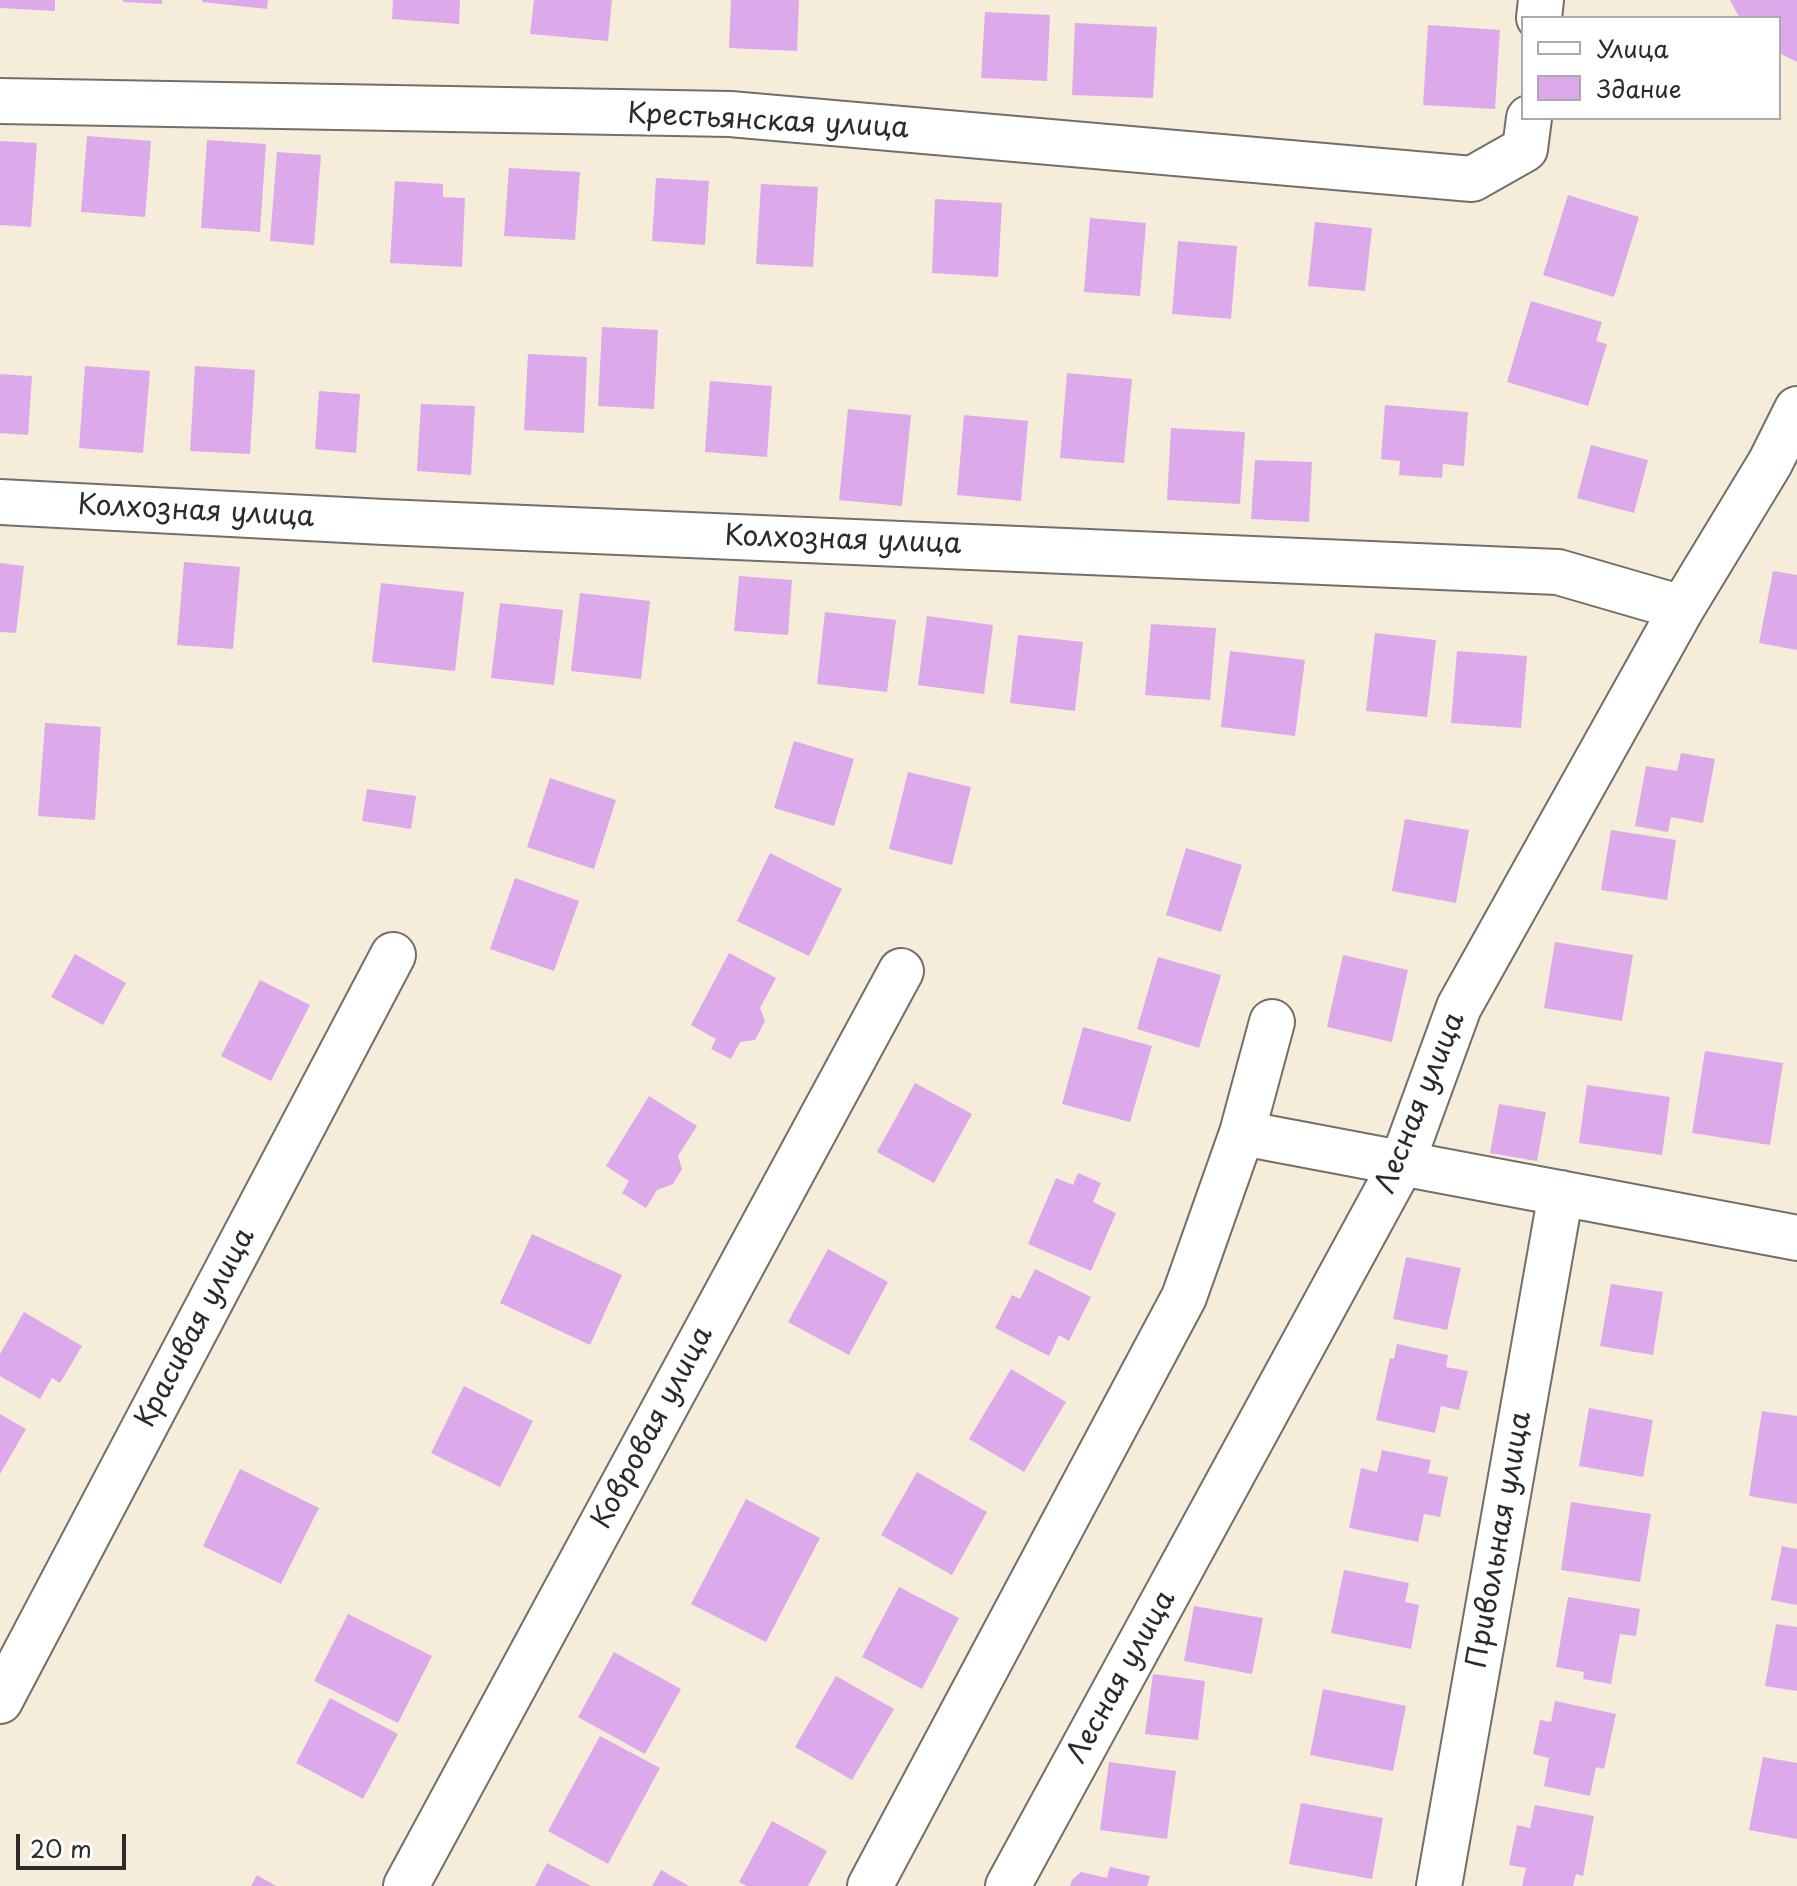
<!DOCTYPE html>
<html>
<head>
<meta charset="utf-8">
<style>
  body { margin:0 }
  #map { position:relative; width:1797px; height:1886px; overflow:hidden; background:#f6ecda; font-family:"Playpen Sans",sans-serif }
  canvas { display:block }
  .legend { position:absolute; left:1521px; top:16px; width:260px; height:104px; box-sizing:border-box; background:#fff; border:2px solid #aaa; margin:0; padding:10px 14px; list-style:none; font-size:24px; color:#2b2b2b }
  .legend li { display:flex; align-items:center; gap:16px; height:40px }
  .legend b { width:40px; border:2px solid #aaa }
  .scale { position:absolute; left:16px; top:1834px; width:110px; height:36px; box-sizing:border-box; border:4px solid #2b2b2b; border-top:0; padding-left:10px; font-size:24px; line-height:28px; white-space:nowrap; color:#2b2b2b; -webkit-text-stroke:6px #fff; paint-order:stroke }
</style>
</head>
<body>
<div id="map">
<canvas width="1797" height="1886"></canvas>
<ul class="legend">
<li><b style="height:10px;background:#fff"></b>Улица</li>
<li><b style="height:22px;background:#dcaaea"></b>Здание</li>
</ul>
<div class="scale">20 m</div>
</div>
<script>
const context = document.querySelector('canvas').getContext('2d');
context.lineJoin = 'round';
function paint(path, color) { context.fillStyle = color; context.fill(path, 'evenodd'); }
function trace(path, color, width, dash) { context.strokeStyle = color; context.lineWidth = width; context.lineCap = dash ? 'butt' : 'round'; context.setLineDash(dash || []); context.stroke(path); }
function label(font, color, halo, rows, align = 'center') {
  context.font = font + ' "Playpen Sans",sans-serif'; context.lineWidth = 7; context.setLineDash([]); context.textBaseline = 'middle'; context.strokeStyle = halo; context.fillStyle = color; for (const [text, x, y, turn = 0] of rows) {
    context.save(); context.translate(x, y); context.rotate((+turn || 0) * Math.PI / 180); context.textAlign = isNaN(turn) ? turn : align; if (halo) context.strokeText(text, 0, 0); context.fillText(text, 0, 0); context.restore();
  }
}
paint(new Path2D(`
  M0,0h55v11l-55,-3z
  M123,0h39v4l-39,-2z
  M202,0h66l-1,9 -65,-7z
  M393,0h67l-1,24 -67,-5z
  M534,0h78l-4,41 -78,-7z
  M731,0h68l-2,51 -68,-3z
  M1730,0h67v62l-18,-9v-35h-35l-6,-3z
  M985,12l65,3 -3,66 -66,-3z
  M1075,23l82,4 -4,71 -81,-3z
  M1428,25l72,5 -5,79 -72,-4z
  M87,136l64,5 -6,76 -64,-5z
  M207,140l59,4 -6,88 -59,-4z
  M0,141l37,2 -6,84 -31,-2z
  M277,152l44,3 -7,90 -44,-4z
  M509,168l71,4 -5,68 -71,-4z
  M656,178l53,3 -4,64 -53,-4z
  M395,181l48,3v13l22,1 -3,69 -72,-4z
  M761,184l57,3 -5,80 -57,-3z
  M1568,195l71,22 -25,80 -71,-22z
  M935,199l67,4 -4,74 -66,-4z
  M1090,218l56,5 -6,73 -56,-4z
  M1315,222l57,6 -7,63 -57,-5z
  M1178,241l59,5 -6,73 -59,-5z
  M1531,301l71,21 -6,19 11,3 -19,62 -81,-24z
  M602,327l56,3 -4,79 -56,-3z
  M528,354l59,3 -3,76 -60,-3z
  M85,366l65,5 -7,82 -64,-5z
  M195,366l60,4 -5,84 -60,-3z
  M1067,373l65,6 -8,84 -64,-5z
  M0,374l32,2 -4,59 -28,-2z
  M710,381l62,5 -5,71 -62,-5z
  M319,391l41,3 -4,59 -41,-4z
  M421,404l54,2 -4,69 -54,-4z
  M1385,405l83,7 -4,54 -21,-2 -1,14 -43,-3 1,-14 -19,-2z
  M848,409l63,6 -9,91 -63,-6z
  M964,415l64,6 -7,80 -64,-6z
  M1171,428l74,4 -5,72 -73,-4z
  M1591,445l57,15 -14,53 -57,-15z
  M1255,460l57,2 -3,60 -58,-3z
  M184,562l56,5 -7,82 -56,-4z
  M0,563l24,3 -8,67 -16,-1z
  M1773,571l24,4v75l-38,-7z
  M739,576l53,4 -4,55 -54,-4z
  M381,583l83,9 -9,79 -83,-9z
  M580,593l70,8 -9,78 -70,-8z
  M500,603l63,7 -9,75 -63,-7z
  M825,612l71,8 -9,72 -70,-8z
  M927,616l66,9 -9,69 -66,-9z
  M1151,624l65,4 -6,72 -65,-5z
  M1375,633l61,7 -9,77 -61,-6z
  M1018,635l65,7 -8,69 -65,-8z
  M1230,651l75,9 -10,76 -74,-9z
  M1457,651l70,5 -6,72 -70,-5z
  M45,723l56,4 -6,93 -57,-4z
  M794,741l60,18 -20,67 -60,-18z
  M1681,753l34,6 -12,64 -32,-6 -3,15 -33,-6 11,-60 31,5z
  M908,772l63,15 -19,78 -63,-16z
  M550,778l66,22 -22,69 -67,-22z
  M367,789l49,7 -5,33 -49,-8z
  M1405,819l64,11 -13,73 -64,-12z
  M1611,830l65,10 -9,60 -66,-10z
  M1186,848l56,17 -21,67 -55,-17z
  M770,853l72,36 -33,67 -72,-35z
  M515,878l64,23 -25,70 -64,-22z
  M1555,942l78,13 -11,66 -78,-13z
  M729,953l47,25 -16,30 5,13 -10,19 -15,2 -9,17 -20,-10 5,-10 -25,-14z
  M75,954l51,29 -23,42 -52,-28z
  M1343,955l65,15 -16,72 -65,-15z
  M1158,957l63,18 -22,73 -62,-19z
  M260,980l50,25 -39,76 -50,-25z
  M1083,1027l69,19 -22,76 -68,-18z
  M1705,1051l78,12 -13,82 -78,-12z
  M915,1083l57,31 -38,69 -57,-31z
  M1587,1085l83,12 -8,58 -83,-12z
  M649,1096l48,30 -19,30 4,13 -9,15 -16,6 -11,18 -24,-15 7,-12 -23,-15z
  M1499,1104l47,8 -9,49 -47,-8z
  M1078,1173l23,10 -8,19 23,11 -25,58 -63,-27 28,-66 17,7z
  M532,1234l90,41 -32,70 -90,-42z
  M828,1249l60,33 -39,73 -61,-33z
  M1406,1257l55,11 -14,62 -54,-11z
  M1035,1269l56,28 -22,44 -10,-6 -10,21 -54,-28 17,-33 8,4z
  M1611,1284l52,8 -10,63 -53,-9z
  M24,1312l58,34 -22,37 -8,-5 -12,21 -40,-23v-22z
  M1397,1344l51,11 -2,12 22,4 -9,39 -18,-4 -6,27 -59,-13 14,-62 4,1z
  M1011,1369l55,33 -42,70 -55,-33z
  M464,1386l69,35 -33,66 -69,-34z
  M1589,1408l64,12 -10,57 -64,-11z
  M1762,1411l35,5v88l-48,-8z
  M0,1414l26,15 -26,45z
  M1382,1450l49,10 -3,13 20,4 -8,40 -16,-3 -6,28 -69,-14 12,-60 16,4z
  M240,1469l79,39 -38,76 -78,-38z
  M917,1472l70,40 -35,63 -71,-40z
  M746,1499l74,39 -54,104 -75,-38z
  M1571,1502l80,12 -11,68 -79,-12z
  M1782,1546l15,3v56l-26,-5z
  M1344,1570l65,13 -4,19 14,3 -8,44 -80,-16z
  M899,1587l60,31 -37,71 -60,-32z
  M1568,1597l72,12 -4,27 -16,-2 -9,50 -28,-5 1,-7 -28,-5z
  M1194,1606l69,12 -11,56 -68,-13z
  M348,1614l84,42 -34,67 -84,-42z
  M1776,1624l21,3v64l-32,-5z
  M614,1652l67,37 -36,65 -67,-37z
  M1153,1674l52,7 -7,59 -53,-6z
  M836,1676l58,33 -42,71 -57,-33z
  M1323,1689l83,17 -13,65 -83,-16z
  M330,1698l68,36 -35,65 -67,-36z
  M1555,1701l61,13 -12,55 -8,-2 -6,29 -46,-10 5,-28 -16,-4 7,-34 11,2z
  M600,1736l60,32 -52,96 -60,-33z
  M1763,1757l34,6v76l-48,-9z
  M1109,1762l67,9 -9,68 -67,-9z
  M1301,1803l82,15 -11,61 -83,-15z
  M1535,1805l59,11 -11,60 -7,-2 -3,12h-51l4,-18 -17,-3 8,-40 13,3z
  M772,1821l55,30 -19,35h-61l-8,-4z
  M547,1863l44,23h-56z
  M1110,1867l40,9 -3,10h-77l2,-6 9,-8 26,6z
  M661,1870l28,16h-37z
  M257,1875l19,11h-25z`), '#dcaaea');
const minor = new Path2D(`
  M1539,18l2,-18
  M0,101l730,13 742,65 53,-30 4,-31
  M0,502l384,20 1174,50 124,36
  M1242,1133l555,105
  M0,1701l393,-746
  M406,1886l495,-915
  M870,1886l314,-589 58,-164 30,-111
  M1008,1886l394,-723 57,-156 223,-399 88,-145 27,-54
  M1439,1886l122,-693`);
trace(minor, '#726f68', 48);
trace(minor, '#fff', 44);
label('28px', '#2b2b2b', '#fff', [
  ["Крестьянская улица",768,122,3],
  ["Колхозная улица",196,512,3],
  ["Колхозная улица",843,541,2],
  ["Лесная улица",1421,1103,-68],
  ["Красивая улица",196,1328,-62],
  ["Ковровая улица",653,1428,-62],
  ["Привольная улица",1500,1540,-80],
  ["Лесная улица",1122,1677,-61]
]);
</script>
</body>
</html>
